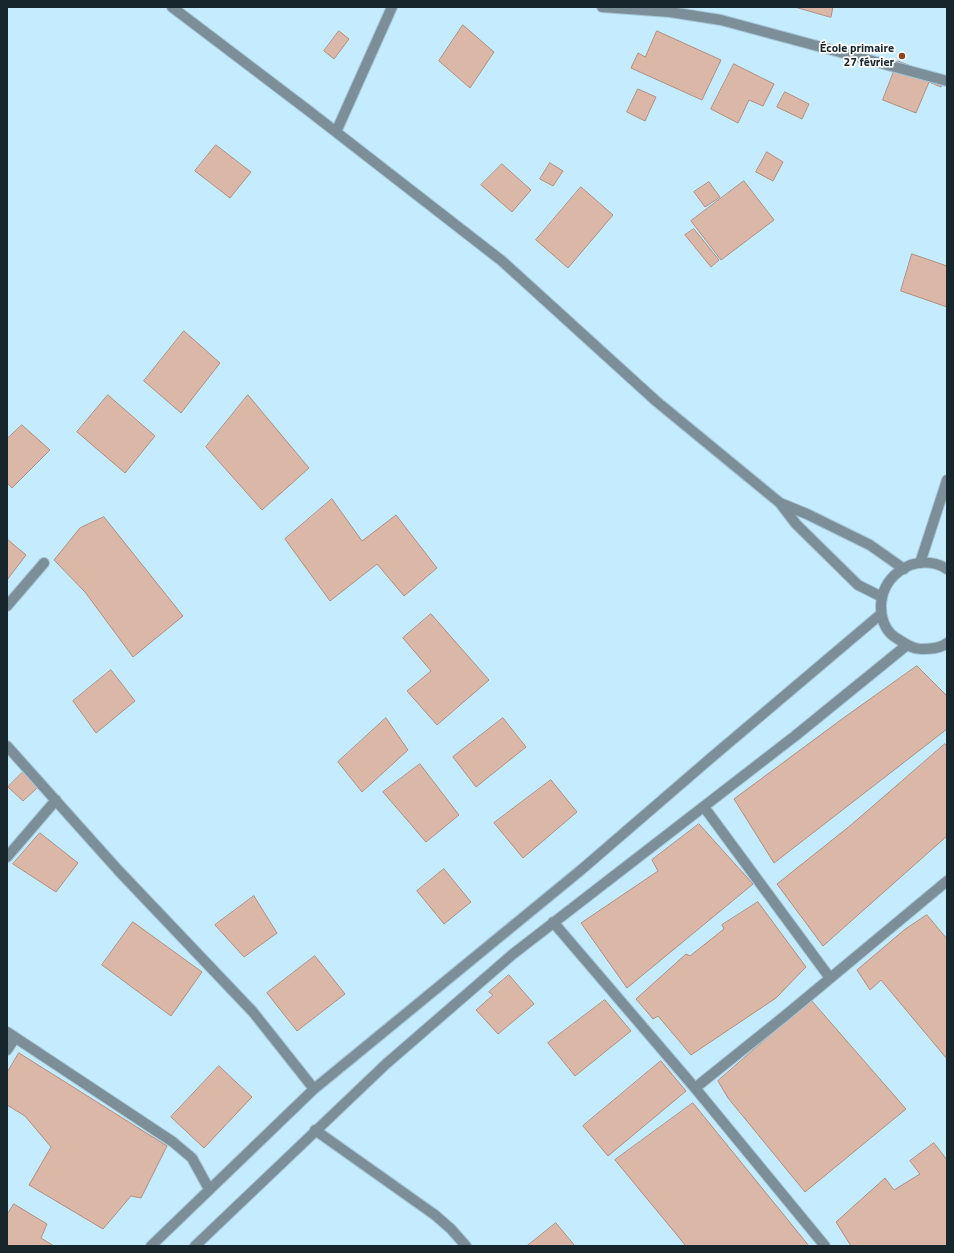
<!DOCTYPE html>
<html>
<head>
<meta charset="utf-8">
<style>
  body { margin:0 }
  #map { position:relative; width:954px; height:1253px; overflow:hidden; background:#c5ebfe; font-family:"Titillium Web",sans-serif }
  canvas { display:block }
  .frame { position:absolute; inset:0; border:8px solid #17252d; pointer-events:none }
</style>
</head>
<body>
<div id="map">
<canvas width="954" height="1253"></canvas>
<div class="frame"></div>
</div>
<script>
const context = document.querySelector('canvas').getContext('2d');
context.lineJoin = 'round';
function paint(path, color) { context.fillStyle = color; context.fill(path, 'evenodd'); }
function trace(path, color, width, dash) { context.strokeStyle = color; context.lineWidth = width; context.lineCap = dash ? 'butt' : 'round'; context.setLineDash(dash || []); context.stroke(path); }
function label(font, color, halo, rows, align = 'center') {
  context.font = font + ' "Titillium Web",sans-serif'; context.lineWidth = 3.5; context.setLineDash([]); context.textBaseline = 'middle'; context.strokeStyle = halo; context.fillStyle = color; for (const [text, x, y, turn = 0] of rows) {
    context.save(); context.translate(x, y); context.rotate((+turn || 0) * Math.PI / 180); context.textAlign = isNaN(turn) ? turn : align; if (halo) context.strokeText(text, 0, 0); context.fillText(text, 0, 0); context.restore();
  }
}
const building = new Path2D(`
  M795,7h38l-2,10z
  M463,25l31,27 -24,36 -31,-27z
  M339,31l10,8 -15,20 -10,-8z
  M657,31l64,29 -19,40 -71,-32 7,-15 7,4z
  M898,61l46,18 -3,8 -12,-5 -13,31 -33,-13z
  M734,64l40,20 -11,22 -14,-6 -11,23 -27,-14z
  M638,89l18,8 -11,24 -18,-9z
  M785,92l24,12 -7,15 -25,-12z
  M216,145l35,27 -21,26 -35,-27z
  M767,152l16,10 -10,19 -17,-9z
  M550,163l13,8 -10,15 -13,-7z
  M502,164l29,26 -19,22 -31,-27z
  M744,181l30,39 -53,40 -30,-39z
  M709,182l11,15 -15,10 -11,-15z
  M581,187l32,28 -45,53 -32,-28z
  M694,229l25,31 -8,7 -26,-32z
  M912,254l35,12v41l-46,-16z
  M184,331l36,32 -39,50 -37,-32z
  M108,395l47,41 -30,37 -48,-41z
  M248,395l61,73 -47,42 -56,-63z
  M22,425l28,25 -38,38 -5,-5v-44z
  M332,499l30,42 34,-26 41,53 -33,28 -27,-32 -47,37 -45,-62z
  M104,517l79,99 -50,41 -48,-65 -31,-32 26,-32z
  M7,539l19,16 -19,25z
  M431,614l58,66 -52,45 -30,-34 24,-20 -28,-33z
  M917,666l30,30v33l-173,134 -40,-64 108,-80z
  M111,670l24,31 -39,32 -23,-32z
  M386,718l22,32 -46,42 -24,-30z
  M503,718l23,29 -50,40 -23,-30z
  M945,744l2,2v90l-124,110 -46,-62 74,-59z
  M420,764l39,51 -33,27 -43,-50z
  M23,772l15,15 -15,14 -15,-14z
  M551,780l26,32 -54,46 -29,-35z
  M699,824l54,60 -126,104 -46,-65 77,-52 -6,-11z
  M40,833l38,30 -22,29 -43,-28z
  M444,869l27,33 -27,22 -27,-33z
  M254,896l23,37 -33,24 -29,-32z
  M758,902l48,65 -30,31 -85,57 -33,-39 -5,3 -17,-20 50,-45 4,2 34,-27 -2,-4z
  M927,915l20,24v120l-66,-79 -11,10 -13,-20 47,-40z
  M133,922l69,50 -31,44 -69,-51z
  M315,956l30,38 -48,37 -30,-38z
  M509,975l25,29 -36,30 -22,-24 17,-15 -4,-3z
  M605,1000l26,31 -56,45 -27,-33z
  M811,1000l95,109 -101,83 -77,-94 -10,-17z
  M19,1053l148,93 -26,52 -10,-2 -28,33 -74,-44 22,-38 -26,-31 -18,-11v-32z
  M661,1061l25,30 -78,65 -25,-30z
  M219,1066l33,31 -48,51 -33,-31z
  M693,1103l116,143h-123l-71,-86z
  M934,1143l13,17v86h-96l-15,-24 49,-44 9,12 26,-16 -10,-13z
  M14,1204l33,20 -6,14 13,8h-47v-31z
  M556,1223l19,23h-48z`);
paint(building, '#dbb7a7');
trace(building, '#b08e7e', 1);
const minor = new Path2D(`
  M172,7l137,104 193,150 154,140 124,102 16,21 62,61 24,12
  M602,7l68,5 51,8 226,61
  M336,132l56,-125
  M780,503l27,11 63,31 34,24
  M920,563l27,-83
  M947,569c-3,-2 -7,-4 -11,-5 -28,-7 -54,14 -55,42 0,10 3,21 10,28 3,3 7,5 10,7 6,4 12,8 20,8 8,0 19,0 26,-6
  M7,606l37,-43
  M7,746l111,124 135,142 61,77
  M704,807l126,171
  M7,857l49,-57
  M553,922l142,166
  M7,1032l166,110 19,16 17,31
  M7,1050l8,-12
  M315,1130l120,85 16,14 15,17
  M151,1246l163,-157 267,-219 131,-113 169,-143
  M195,1246l191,-182 127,-110 282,-218 112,-91
  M825,1246l-130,-158 91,-73 161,-134`);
trace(minor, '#a6c7d8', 12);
trace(minor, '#7c8e97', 10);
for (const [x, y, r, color] of [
  [902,56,4,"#8b4420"]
]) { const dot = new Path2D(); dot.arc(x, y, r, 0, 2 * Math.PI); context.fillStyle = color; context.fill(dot); trace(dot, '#fff', 1.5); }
label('bold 12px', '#17252d', '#fff', [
  ["École primaire",894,49],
  ["27 février",894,63]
], 'right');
</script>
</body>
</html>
